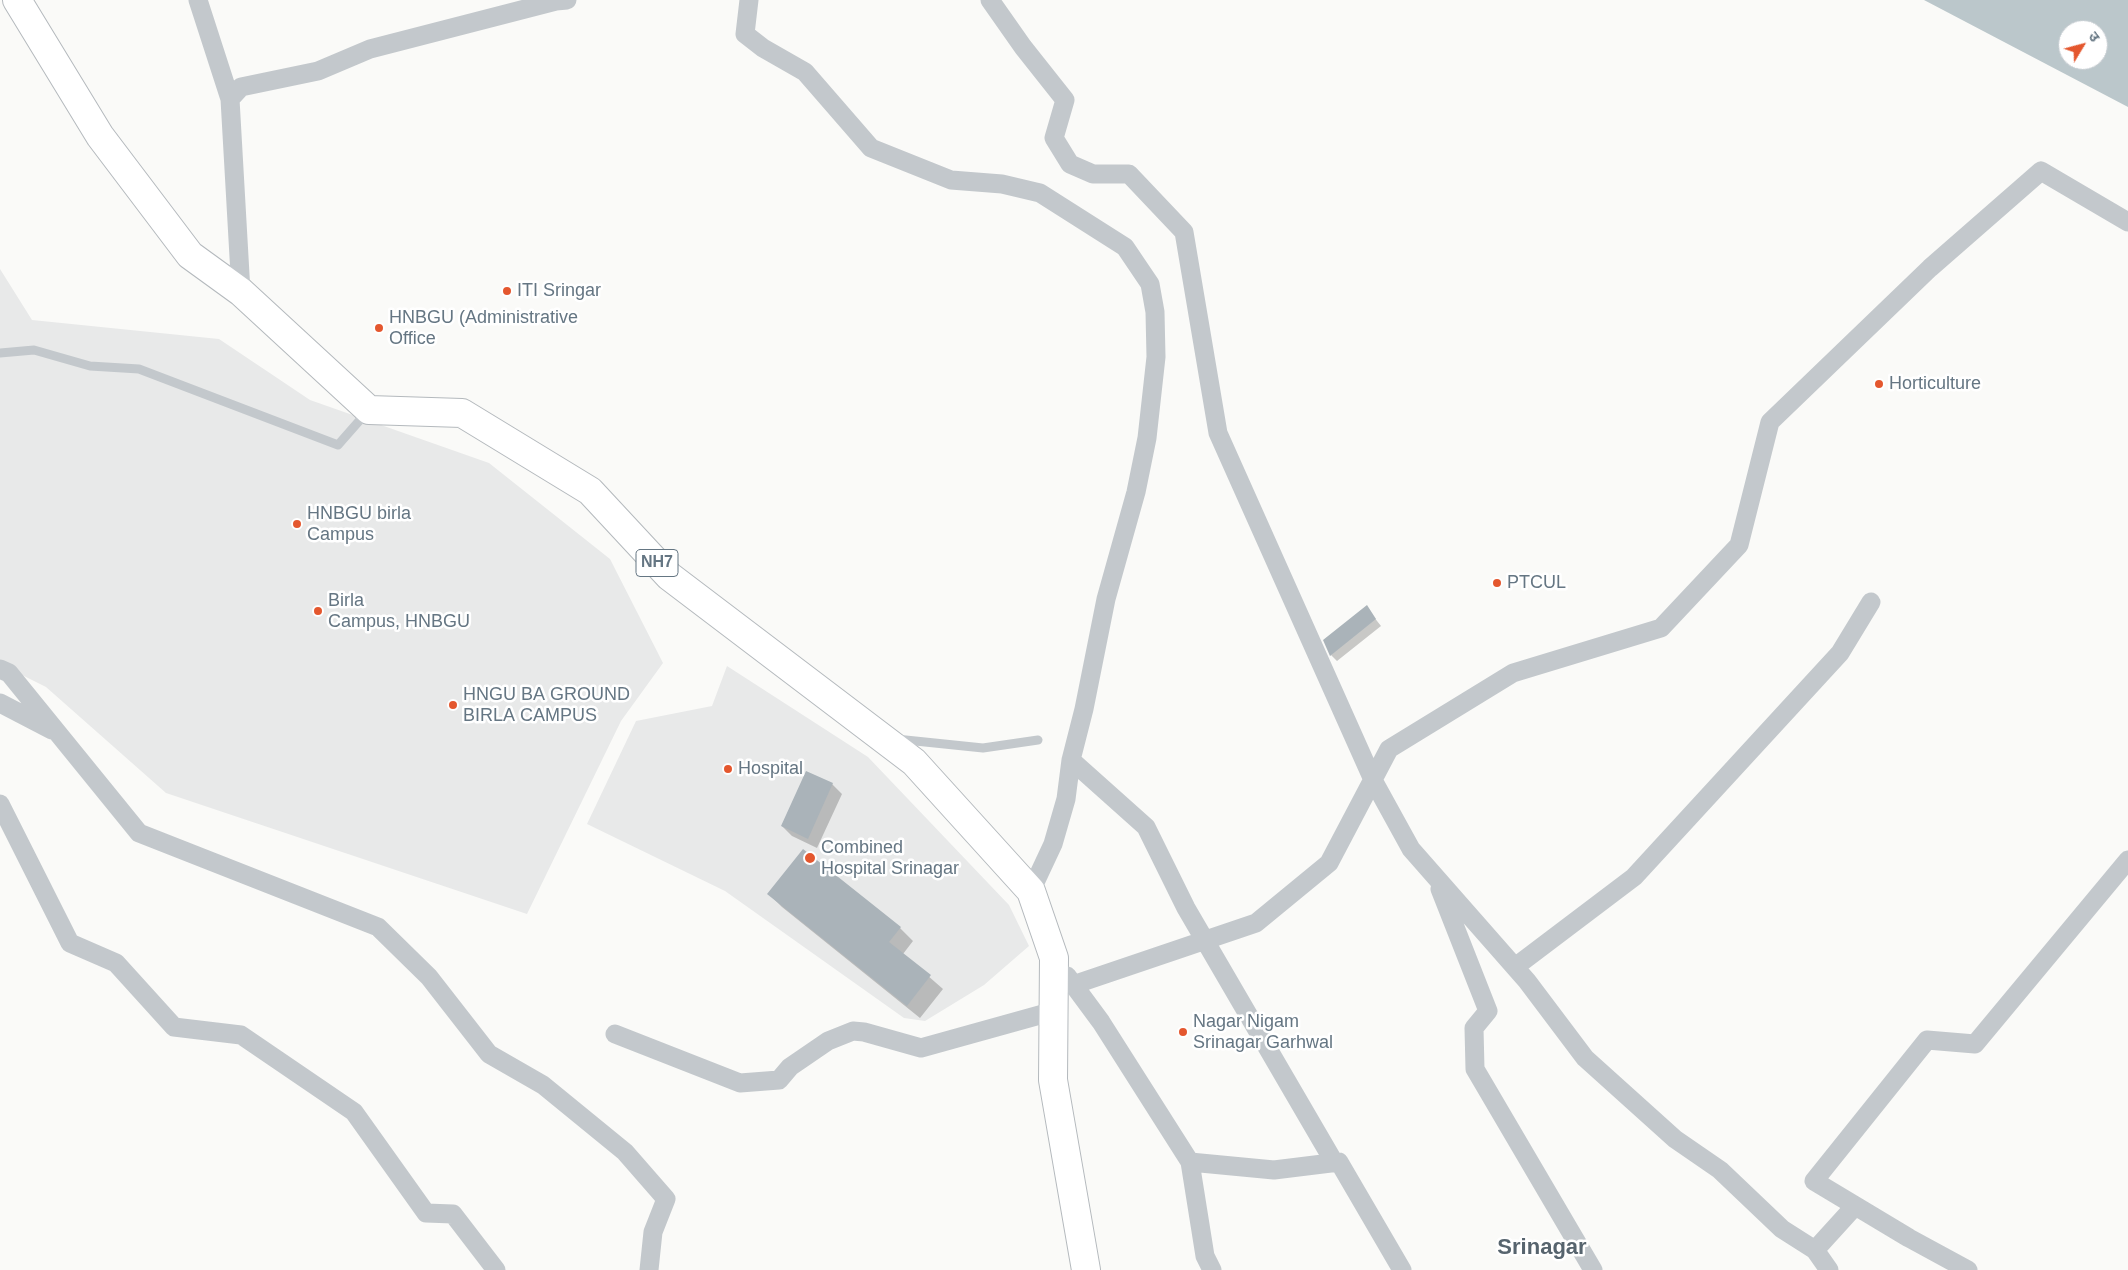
<!DOCTYPE html>
<html>
<head>
<meta charset="utf-8">
<style>
  body { margin:0 }
  #map { position:relative; width:2128px; height:1270px; overflow:hidden; background:#fafaf8; font-family:Helvetica,"Noto Sans Devanagari",sans-serif }
  canvas { display:block }
  .north { position:absolute; left:2058px; top:20px; width:50px; height:50px; box-sizing:border-box; background:#fff; border:1px solid #c1c8cd; border-radius:50%; rotate:53deg; font-size:14px; font-weight:700; line-height:20px; text-align:center; color:#657683 }
  .north::after { content:''; display:block; margin:auto; width:18px; height:22px; background:#e4572e; clip-path:polygon(50% 0,100% 100%,50% 72%,0 100%) }
</style>
</head>
<body>
<div id="map">
<canvas width="2128" height="1270"></canvas>
<div class="north">उ</div>
</div>
<script>
const context = document.querySelector('canvas').getContext('2d');
context.lineJoin = 'round';
function paint(path, color) { context.fillStyle = color; context.fill(path, 'evenodd'); }
function trace(path, color, width, dash) { context.strokeStyle = color; context.lineWidth = width; context.lineCap = dash ? 'butt' : 'round'; context.setLineDash(dash || []); context.stroke(path); }
function label(font, color, halo, rows, align = 'center') {
  context.font = font + ' Helvetica,sans-serif'; context.lineWidth = 5; context.setLineDash([]); context.textBaseline = 'middle'; context.strokeStyle = halo; context.fillStyle = color; for (const [text, x, y, turn = 0] of rows) {
    context.save(); context.translate(x, y); context.rotate((+turn || 0) * Math.PI / 180); context.textAlign = isNaN(turn) ? turn : align; if (halo) context.strokeText(text, 0, 0); context.fillText(text, 0, 0); context.restore();
  }
}
paint(new Path2D(`
  M0,269l32,51 187,19 91,61 179,63 121,96 53,104 -42,58 -94,193 -361,-121 -120,-106 -46,-23z
  M727,666l141,91 141,148 20,41 -45,39 -59,36 -21,-3 -179,-127 -138,-67 49,-103 76,-15z`), '#e8e9e9');
paint(new Path2D(`
  M1924,0h204v107zM2068,30h30v30h-30z`), '#bbc7cb');
paint(new Path2D(`
  M1366,607l15,19 -44,35 -6,-6z
  M832,784l10,10 -25,54 -25,-12 -10,-10z
  M769,894l131,34 13,13 -10,13 40,35 -23,29 -138,-111z`), '#0003');
paint(new Path2D(`
  M1367,605l9,14 -46,37 -7,-16z
  M806,771l27,12 -25,56 -27,-13z
  M803,849l98,78 -12,15 42,33 -24,31 -140,-112z`), '#aab3b9');
const trunk = new Path2D(`
  M17,0l83,136 90,119 51,37 128,118 93,3 128,78 79,85 245,186 117,129 23,67 -1,122 33,190`);
trace(trunk, '#b4b9bd', 30);
trace(new Path2D(`
  M0,353l34,-3 56,16 49,3 199,76 29,-33
  M896,739l87,9 55,-8`), '#c3c8cc', 9);
trace(new Path2D(`
  M198,0l32,99 11,193
  M749,0l-4,34 18,14 42,24 66,76 80,32 51,4 38,9 85,54 25,37 5,28 1,45 -9,81 -11,54 -30,107 -22,110 -13,51 -5,39 -13,45 -22,47
  M990,0l33,47 42,53 -11,38 16,26 23,10h36l55,58 34,201 155,347 38,69 116,132 58,77 90,81 45,31 62,59 33,21 40,-44
  M230,99l11,-12 77,-16 52,-22 186,-48 11,-1
  M0,669l9,4 130,160 239,94 51,50 60,77 54,31 82,67 41,47 -13,33 -4,38
  M0,703l52,27
  M1071,760l75,67 40,81 148,254
  M0,804l70,139 46,20 58,64 67,8 113,77 72,101 27,1 43,56
  M1440,889l48,122 -14,17 1,41 118,201
  M1515,967l119,-90 206,-224 31,-51
  M1067,976l34,46 89,140 15,94 7,14
  M1073,985l183,-62 73,-60 60,-114 124,-76 148,-45 78,-83 31,-123 160,-154 111,-97 87,51
  M615,1034l125,49 39,-3 11,-13 38,-26 25,-10 11,1 57,16 133,-37
  M1190,1162l84,8 65,-8 63,108
  M1815,1250l14,20
  M1968,1270l-59,-32 -95,-57 113,-141 48,4 153,-184`), '#c3c8cc', 19);
trace(trunk, '#fff', 28);
for (const [x, y, r, color] of [
  [507,291,5,"#e4572e"],
  [379,328,5,"#e4572e"],
  [1879,384,5,"#e4572e"],
  [297,524,5,"#e4572e"],
  [1497,583,5,"#e4572e"],
  [318,611,5,"#e4572e"],
  [453,705,5,"#e4572e"],
  [728,769,5,"#e4572e"],
  [810,858,6,"#e4572e"],
  [1183,1032,5,"#e4572e"]
]) { const dot = new Path2D(); dot.arc(x, y, r, 0, 2 * Math.PI); context.fillStyle = color; context.fill(dot); trace(dot, '#fff', 2); }
for (const [x, y, w] of [
  [657,563,42]
]) { const box = new Path2D(); box.roundRect(x - w / 2, y - 13.5, w, 27, 4); context.fillStyle = '#fff'; context.fill(box); trace(box, '#657683', 1); }
label('bold 16px', '#657683', null, [
  ["NH7",657,563]
]);
label('18px', '#657683', '#fff', [
  ["ITI Sringar",517,291],
  ["HNBGU (Administrative",389,318],
  ["Office",389,339],
  ["Horticulture",1889,384],
  ["HNBGU birla",307,514],
  ["Campus",307,535],
  ["PTCUL",1507,583],
  ["Birla",328,601],
  ["Campus, HNBGU",328,622],
  ["HNGU BA GROUND",463,695],
  ["BIRLA CAMPUS",463,716],
  ["Hospital",738,769],
  ["Combined",821,848],
  ["Hospital Srinagar",821,869],
  ["Nagar Nigam",1193,1022],
  ["Srinagar Garhwal",1193,1043]
], 'left');
label('bold 22px', '#57646e', '#fff', [
  ["Srinagar",1542,1248]
]);
</script>
</body>
</html>
